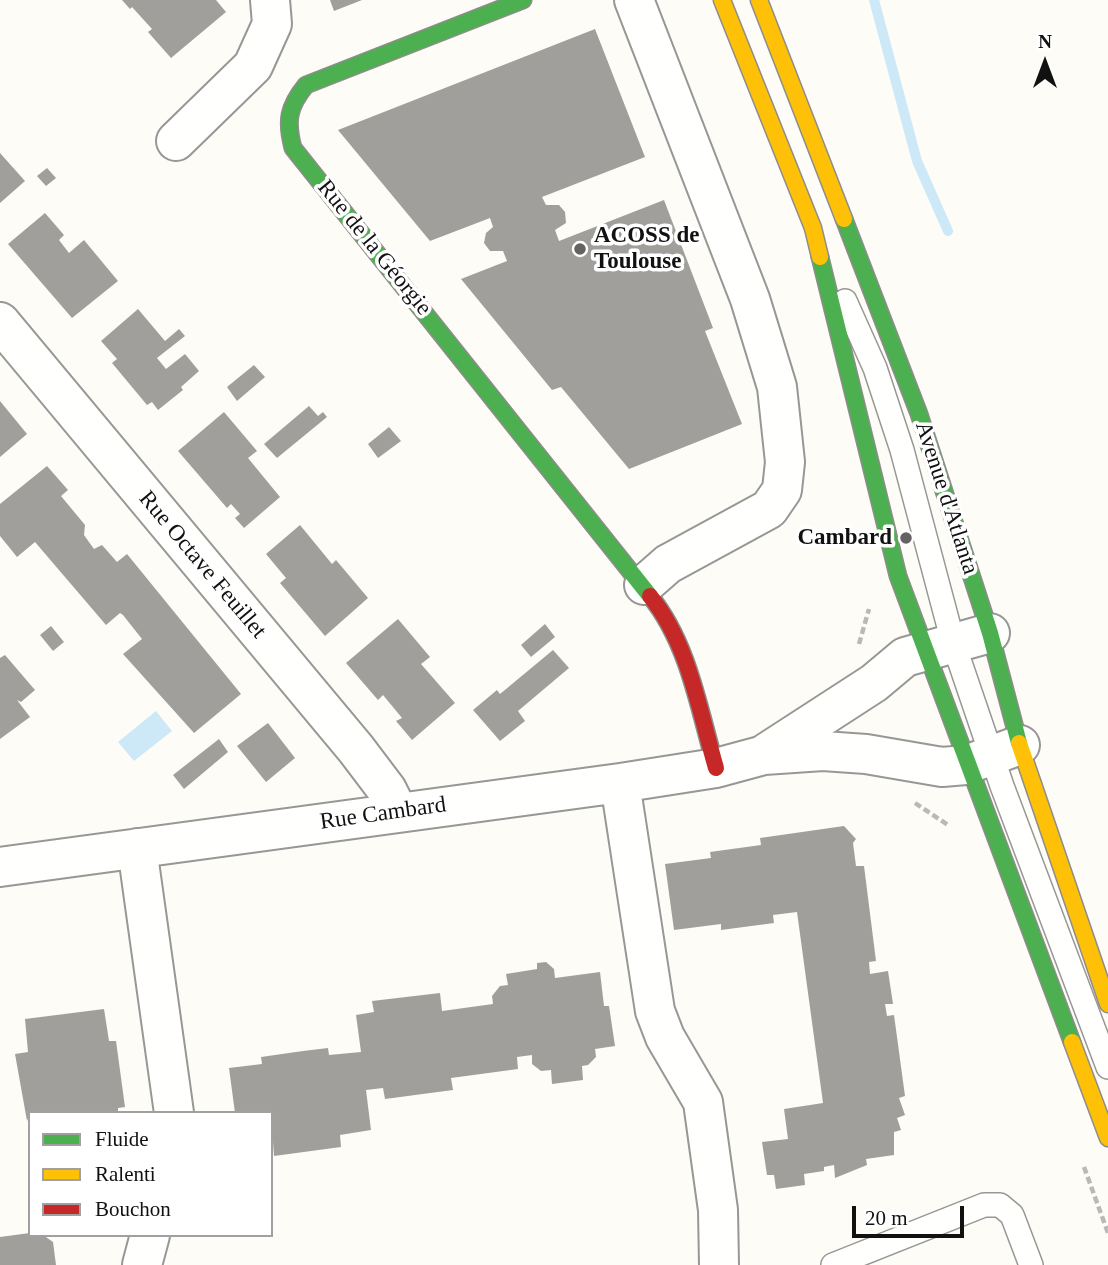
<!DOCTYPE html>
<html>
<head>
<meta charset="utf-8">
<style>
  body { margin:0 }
  #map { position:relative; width:1108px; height:1265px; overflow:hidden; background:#fdfcf7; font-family:Georgia,serif }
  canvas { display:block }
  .legend { position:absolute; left:28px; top:1111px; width:245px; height:126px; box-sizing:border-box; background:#fff; border:2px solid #a0a0a0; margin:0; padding:9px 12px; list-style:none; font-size:21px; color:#111 }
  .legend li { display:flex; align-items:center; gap:14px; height:35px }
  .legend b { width:35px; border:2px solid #a0a0a0 }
  .north { position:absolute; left:1010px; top:28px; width:70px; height:70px; -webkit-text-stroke:5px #fff; paint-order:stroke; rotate:0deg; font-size:19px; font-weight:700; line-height:28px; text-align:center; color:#111 }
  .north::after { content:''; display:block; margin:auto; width:24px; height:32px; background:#111; clip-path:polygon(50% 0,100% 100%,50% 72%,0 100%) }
  .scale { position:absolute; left:852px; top:1206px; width:112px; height:32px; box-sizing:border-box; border:4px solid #111; border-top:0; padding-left:9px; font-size:21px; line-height:24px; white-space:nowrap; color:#111; -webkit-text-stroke:5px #fff; paint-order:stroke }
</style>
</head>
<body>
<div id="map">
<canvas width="1108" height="1265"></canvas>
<ul class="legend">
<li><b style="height:9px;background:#4caf50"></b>Fluide</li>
<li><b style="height:9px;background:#ffc107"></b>Ralenti</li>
<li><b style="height:9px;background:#c62828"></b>Bouchon</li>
</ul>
<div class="north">N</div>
<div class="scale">20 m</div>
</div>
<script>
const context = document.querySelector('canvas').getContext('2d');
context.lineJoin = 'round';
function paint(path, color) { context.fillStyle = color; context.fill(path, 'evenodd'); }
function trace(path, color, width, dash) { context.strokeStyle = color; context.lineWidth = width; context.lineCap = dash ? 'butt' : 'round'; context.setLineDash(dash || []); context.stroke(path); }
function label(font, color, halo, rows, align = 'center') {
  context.font = font + ' Georgia,serif'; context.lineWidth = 7; context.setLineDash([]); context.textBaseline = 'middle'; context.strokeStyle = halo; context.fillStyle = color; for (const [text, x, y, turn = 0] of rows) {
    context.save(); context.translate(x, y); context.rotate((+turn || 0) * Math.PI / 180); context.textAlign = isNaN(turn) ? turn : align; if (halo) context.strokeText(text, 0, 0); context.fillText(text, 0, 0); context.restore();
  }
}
paint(new Path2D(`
  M156,711l16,20 -38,30 -16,-19z`), '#cde8f7');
trace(new Path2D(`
  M874,0l43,161 31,70`), '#cde8f7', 10);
paint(new Path2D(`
  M122,0h94l10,12 -55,46 -23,-26 4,-3 -20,-22 -2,2z
  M330,0h32l-28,11z
  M595,29l50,128 -103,40 4,8h13l6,7 1,11 -11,7 4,11 105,-41 49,128 -8,3 37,93 -113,45 -68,-82 -9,3 -91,-111 46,-18 -4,-10h-13l-6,-8 2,-10 7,-6 -3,-9 -60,23 -92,-111z
  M0,153l25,28 -25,22z
  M47,168l9,10 -10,8 -9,-10z
  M45,213l19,22 -5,5 10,13 15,-13 34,41 -46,37 -64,-74z
  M138,309l27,32 14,-12 6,7 -28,22 9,11 19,-15 14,17 -18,16 2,3 -25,20 -6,-8 -5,3 -35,-42 5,-4 -16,-18z
  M254,365l11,12 -28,24 -10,-14z
  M0,401l27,33 -27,23z
  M309,406l9,10 5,-4 4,5 -50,41 -13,-14z
  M224,412l33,39 -9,7 32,39 -36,31 -9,-10 5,-4 -9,-10 -4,4 -49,-57z
  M389,427l12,14 -23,17 -10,-14z
  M47,466l21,24 -7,6 24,29 -1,10 10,14 8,-4 15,17 10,-8 114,140 -47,39 -71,-79 19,-15 -19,-24 -3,-2 -14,12 -71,-83 -18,15 -17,-21v-32z
  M300,525l32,39 4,-4 32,38 -43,38 -45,-53 6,-5 -20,-24z
  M398,619l32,38 -9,7 34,39 -43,37 -16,-19 6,-3 -19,-23 -5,5 -32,-37z
  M545,624l10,13 -24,20 -10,-12z
  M51,626l13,16 -11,9 -13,-16z
  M553,650l16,18 -51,43 7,10 -25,20 -27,-31 24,-20 3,4z
  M5,655l30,35 -14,12 -4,-2 13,17 -30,22v-81z
  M268,723l27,35 -29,24 -29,-36z
  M219,739l9,13 -44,37 -11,-14z
  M844,826l12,13 -3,4 3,23h8l12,95 -7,1 1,12 18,-3 5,33h-8l2,12 7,-1 11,81 -6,2 6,17 -8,3 4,12 -7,2v23l-28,4 1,6 -32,13 -1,-13 -10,2v4l-20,3 1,11 -29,4 -2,-14h-7l-5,-33 26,-3 -4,-30 39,-6 -26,-191 -24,3 1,8 -53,7v-6l-47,6 -9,-66 46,-6 -1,-6 51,-7 -1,-7z
  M546,962l8,7 1,9 45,-6 4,34h5l6,40 -20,3 1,8 -8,8 -6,1 1,14 -31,4 -1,-14 -10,1 -9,-7v-9l-15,2 1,12 -67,9 2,12 -68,9 -2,-11 -17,2 5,40 -31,5 1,12 -67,9 -3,-43h-36l-6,-45 33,-4 -1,-7 42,-6 25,-3 1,7 32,-3 -5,-37 18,-3 -2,-11 68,-8 2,18 51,-7 -1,-8 8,-10 8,-1 -2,-11 31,-5v-6z
  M104,1009l5,32h7l9,66 -7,1v5h-88l-3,8 -12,-67 13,-2 -3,-33z
  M30,1233l13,2 10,7 3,23h-56v-28z`), '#a19f9c');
const lane = new Path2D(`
  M845,301l30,67 27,82 51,192 49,144 106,281
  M833,1265l151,-60h16l12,10 19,50`);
const street = new Path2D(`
  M634,0l116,299 27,88 8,75 -3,28 -13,19 -101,55 -24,21
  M176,141l77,-75 19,-42 -2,-24
  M0,322l356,427 31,41 11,22
  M766,753l108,-70 31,-26 85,-24
  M620,783l35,228 10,26 38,65 15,108 1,55
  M137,848l37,265
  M0,867l620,-84 96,-15 48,-13 59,-4 43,3 76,13 24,-2 54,-20
  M142,1265l8,-30`);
const fast = new Path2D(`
  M523,0l-217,85c-18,22 -20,36 -13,63l357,448
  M844,219l75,195 71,219 29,110
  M820,257l78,319 174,466`);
const slow = new Path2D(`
  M722,0l91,228 7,29
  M759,0l85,219
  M1019,743l89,261
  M1072,1042l36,96`);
const jam = new Path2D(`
  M650,596c39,48 49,114 66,172`);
trace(lane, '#979795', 26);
trace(street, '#979795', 42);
trace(fast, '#8e8d8b', 19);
trace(slow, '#8e8d8b', 19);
trace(jam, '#8e8d8b', 19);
trace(new Path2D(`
  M859,644l10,-35
  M915,803l33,22
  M1084,1167l24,66`), '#b9b9b8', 4.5, [7, 3.5]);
trace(lane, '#fffffe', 23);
trace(street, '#fffffe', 38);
trace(fast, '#4caf50', 16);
trace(slow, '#ffc107', 16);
trace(jam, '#c62828', 16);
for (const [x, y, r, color] of [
  [580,249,7,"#646362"],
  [906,538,7,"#646362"]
]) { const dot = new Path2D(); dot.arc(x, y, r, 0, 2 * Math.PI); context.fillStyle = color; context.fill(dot); trace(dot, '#fff', 2.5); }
label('bold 23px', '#111', '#fff', [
  ["ACOSS de",594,236],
  ["Toulouse",594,262],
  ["Cambard",892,538,"right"]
], 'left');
label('23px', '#111', '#fff', [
  ["Rue de la Géorgie",374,248,51],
  ["Avenue d'Atlanta",946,498,72],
  ["Rue Octave Feuillet",202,565,50],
  ["Rue Cambard",383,814,-8]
]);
</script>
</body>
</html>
